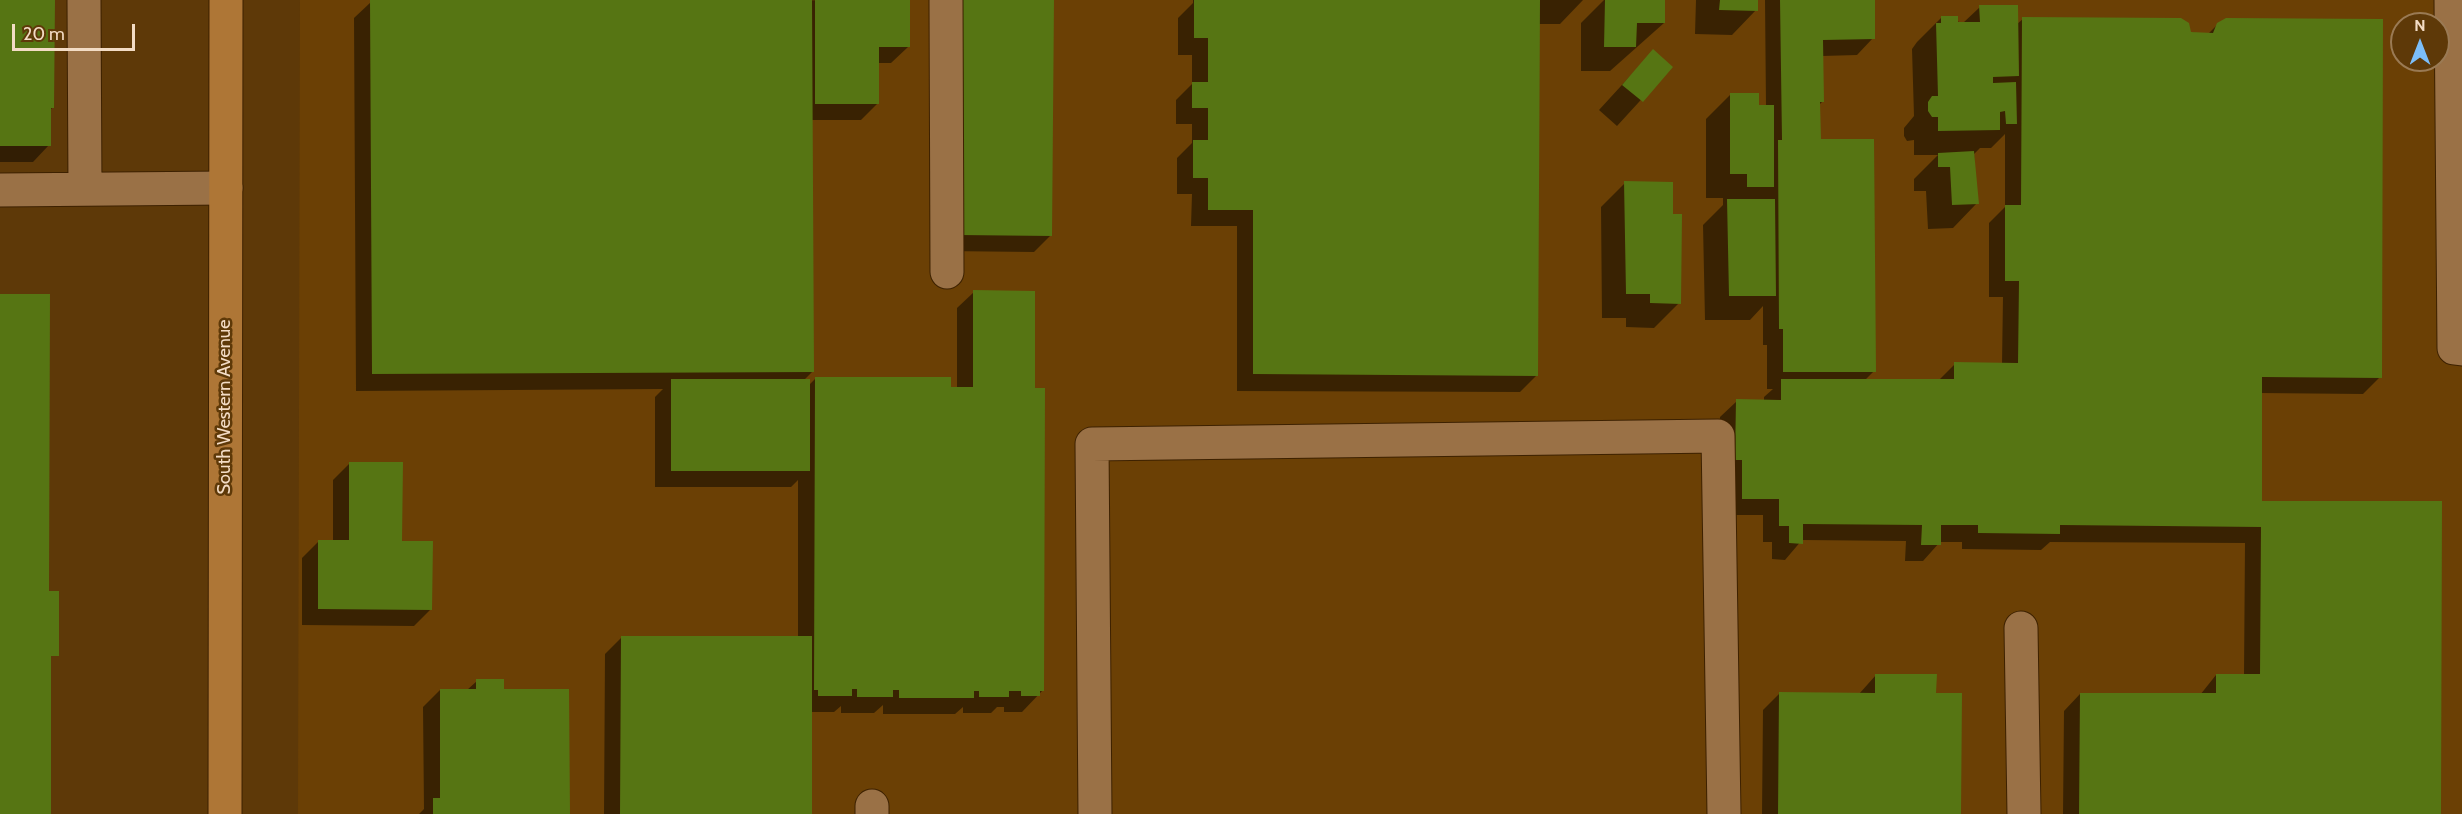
<!DOCTYPE html>
<html>
<head>
<meta charset="utf-8">
<style>
  body { margin:0 }
  #map { position:relative; width:2462px; height:814px; overflow:hidden; background:#5e3908; font-family:Cabin,sans-serif }
  canvas { display:block }
  .north { position:absolute; left:2390px; top:12px; width:60px; height:60px; box-sizing:border-box; background:#5e3908; border:2px solid #9a7a54; border-radius:50%; rotate:0deg; font-size:16px; font-weight:700; line-height:24px; text-align:center; color:#f3dcc5 }
  .north::after { content:''; display:block; margin:auto; width:21px; height:27px; background:#7cbef9; clip-path:polygon(50% 0,100% 100%,50% 72%,0 100%) }
  .scale { position:absolute; left:12px; top:24px; width:123px; height:27px; box-sizing:border-box; border:3px solid #f3dcc5; border-top:0; padding-left:8px; font-size:18px; line-height:21px; white-space:nowrap; color:#f3dcc5; -webkit-text-stroke:4px #5e3908; paint-order:stroke }
</style>
</head>
<body>
<div id="map">
<canvas width="2462" height="814"></canvas>
<div class="north">N</div>
<div class="scale">20 m</div>
</div>
<script>
const context = document.querySelector('canvas').getContext('2d');
context.lineJoin = 'round';
function paint(path, color) { context.fillStyle = color; context.fill(path, 'evenodd'); }
function trace(path, color, width, dash) { context.strokeStyle = color; context.lineWidth = width; context.lineCap = dash ? 'butt' : 'round'; context.setLineDash(dash || []); context.stroke(path); }
function label(font, color, halo, rows, align = 'center') {
  context.font = font + ' Cabin,sans-serif'; context.lineWidth = 5; context.setLineDash([]); context.textBaseline = 'middle'; context.strokeStyle = halo; context.fillStyle = color; for (const [text, x, y, turn = 0] of rows) {
    context.save(); context.translate(x, y); context.rotate((+turn || 0) * Math.PI / 180); context.textAlign = isNaN(turn) ? turn : align; if (halo) context.strokeText(text, 0, 0); context.fillText(text, 0, 0); context.restore();
  }
}
paint(new Path2D(`
  M300,0h2162v814h-2164zM2402,24h36v36h-36z`), '#6b4005');
paint(new Path2D(`
  M0,0h53v107l-3,3 -1,35 -16,17h-33z
  M908,0v47l-17,16h-14v41l-16,16h-50l1,252 -9,9 5,5 7,-7 142,9v-80l17,-16 59,97 10,301 -21,22h-18v-5h-7l-6,6h-28v-6l-8,7h-72v-9l-9,8h-33v-7l-7,6h-24v102h-206l1,-160 17,-17h176v-157l-7,7h-136v-90l8,-8 -307,2 -2,-373 17,-16z
  M1052,0l-1,235 -17,17 -92,-1z
  M1193,0h390l-23,24h-22l-1,351 -17,17 -283,-1v-165h-46l1,-32h-15v-36l15,-15v-19h-16v-24l16,-16v-29h-14v-37l15,-15z
  M1604,0h60v23l-54,48h-29v-48z
  M1696,0h60v10l-24,25 -37,-1z
  M1765,0h108v38l-16,17 -35,1 1,45 -4,4v36l55,230 -9,9 73,1 17,-17h47l1,-67h-14v-74l16,-16v-73l-14,14h-11l-6,6 3,49 -24,25 -25,1 -2,-38h-12v-12l24,-24h-24v-15l-7,1 -3,-5v-8l10,-12 -2,-67 5,-7 25,-25 21,6 17,-16 37,17 6,-5 185,15 10,-10 162,353 -17,17 -103,-1v109l179,312h-376l1,-103 16,-17 120,1 16,-20h28l1,-132 -195,-1 -9,8 -79,-1v-7h-22l-17,19h-18l1,-20 -104,-1 -17,20 -13,-1v-17h-9v-27h-37l-7,-39 1,-59 17,-16h27v-4l9,-8h-6v-44h-4v-39l-13,14h-45l-2,-95 20,-20v-7h-17v-79l25,-25 27,12h8z
  M1653,51l18,16 -54,59 -18,-16z
  M1625,183l46,32 8,88 -25,25 -28,-1v-9h-24l-1,-111z
  M350,463l51,80 30,66 -17,17 -112,-1v-67l17,-17h14v-61z
  M1876,675l59,20 25,119h-198l1,-104 16,-16h80z
  M477,681l25,9 66,124h-149l5,-5 -1,-102 17,-17h27z`), '#0007');
paint(new Path2D(`
  M0,0h55l-1,108h-3v38h-51z
  M370,0h442l2,372 -442,2z
  M815,0h95v47h-31v57h-64z
  M959,0h95l-2,236 -94,-1z
  M1194,0h346l-2,376 -285,-2v-164h-45v-32h-15v-38h15v-32h-16v-26h16v-44h-14z
  M1605,0h60v23h-28l-1,24h-32z
  M1720,0h38v11l-39,-1z
  M1780,0h95v39l-52,1 1,62h-4l1,37h53l2,233h-93v-43h-4l-1,-189h4z
  M1979,5h39l1,71 -26,1v6l23,-1 1,42h-11l-1,-13 -5,1v18l-62,1v-14h-6l-4,-6v-9l4,-6h6l-2,-73h5v-7h17v6h22z
  M2022,17l159,1 8,5 2,9 22,1 4,-10 9,-5 157,1 -1,359 -120,-1v124h180l-1,313h-362l1,-121h136v-19h44l1,-147 -201,-2v9l-82,-1v-8h-37v20h-20l1,-20 -119,-1v20l-14,-1v-17h-10v-27h-37v-39h-7l1,-61 45,1v-21h173v-17l64,1 1,-82h-14v-76h16z
  M1653,49l20,18 -30,35 -21,-17z
  M1730,93h29v12h15v82h-27v-13h-17z
  M1974,151l5,53 -27,1 -2,-38h-12v-14z
  M1624,181l49,1v32h9l-1,90 -31,-1v-9h-24z
  M1727,199h48l1,97h-47z
  M973,290l62,1v97h10l-1,303h-4v5h-19v-5h-12v6h-30v-6h-5v7h-75v-8h-6v7h-36v-8h-5v7h-34v-6h-4l1,-313h136v10h22z
  M0,294h50l-1,297h10v65h-8v158h-51z
  M671,379h139v92h-139z
  M349,462h54l-1,79h31l-1,69 -114,-1v-69h31z
  M621,636h191v178h-192z
  M1875,674h62l-1,19h26l-1,121h-183l1,-122 96,1z
  M476,679h28v10h65l1,125h-137v-16h7v-109h36z`), '#567513');
const minor = new Path2D(`
  M84,0l1,189
  M946,0l1,272
  M2451,0l3,348 8,1
  M0,190l226,-2
  M2021,628l3,186
  M872,814v-8
  M1095,814l-3,-370 626,-8 6,378`);
const major = new Path2D(`
  M225,814l1,-814`);
trace(minor, '#3d2100', 35);
trace(major, '#3d2100', 35);
trace(minor, '#9a7146', 33);
trace(major, '#ae7636', 33);
label('18px', '#f3dcc5', '#5e3908', [
  ["South Western Avenue",225,407,-90]
]);
</script>
</body>
</html>
